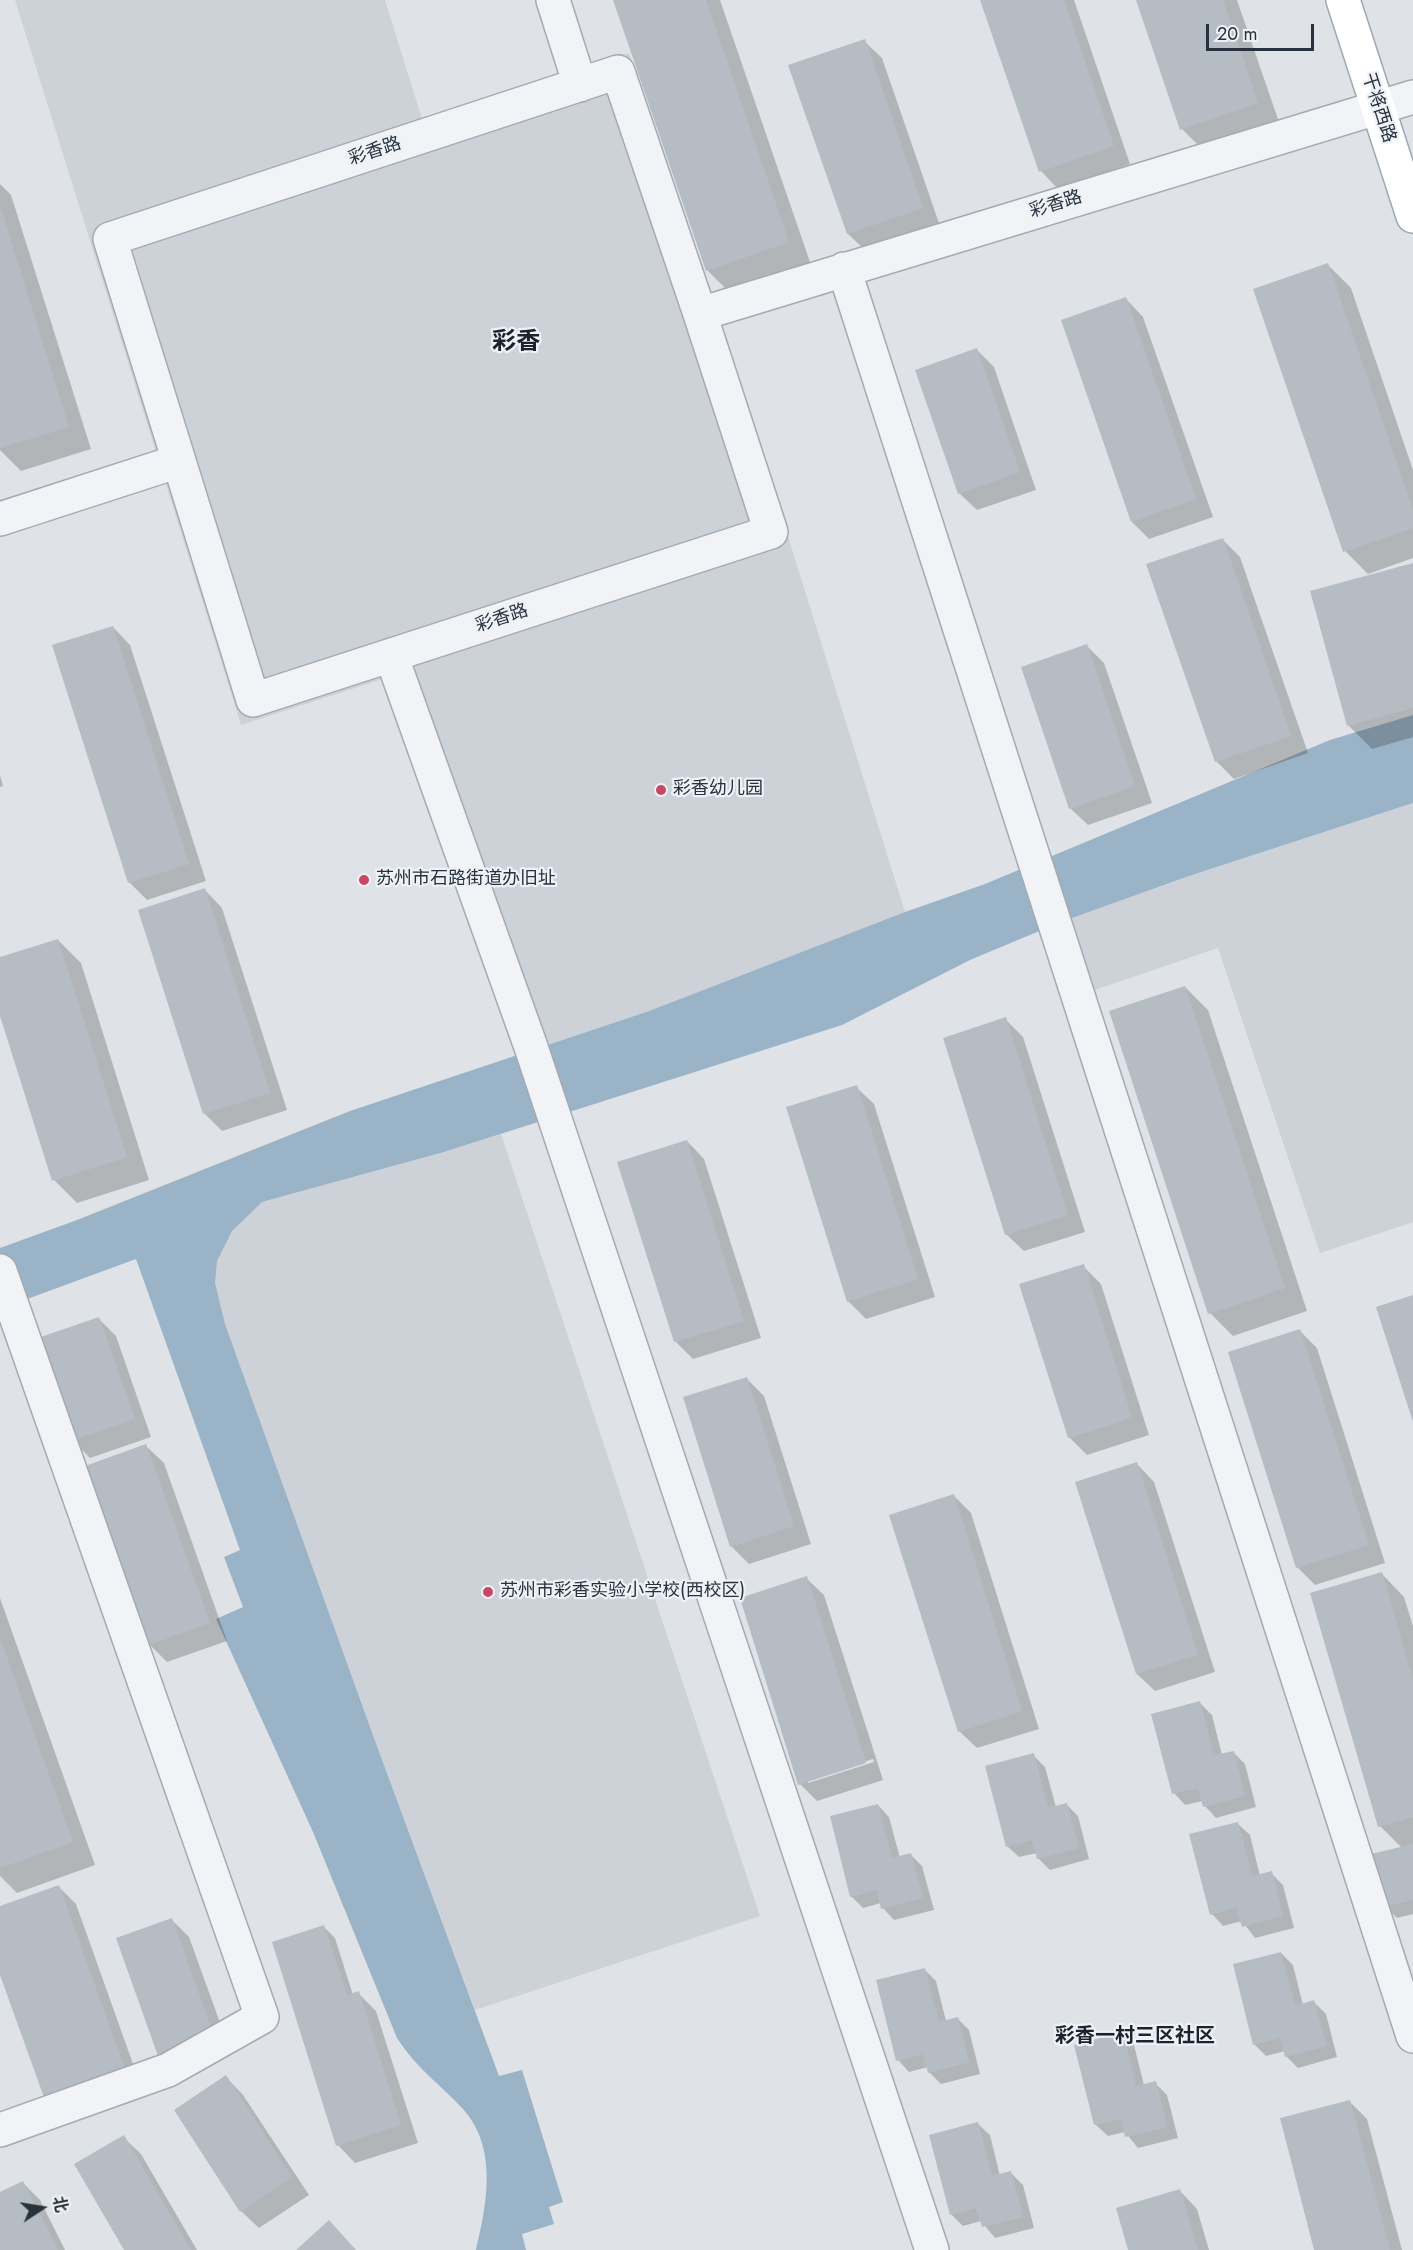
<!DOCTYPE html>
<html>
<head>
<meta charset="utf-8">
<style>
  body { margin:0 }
  #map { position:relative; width:1413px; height:2250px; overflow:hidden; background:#dfe3e7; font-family:Jost,"Noto Sans SC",sans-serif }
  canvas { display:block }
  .north { position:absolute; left:12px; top:2178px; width:60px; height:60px; -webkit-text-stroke:4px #eef1f5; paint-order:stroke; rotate:78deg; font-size:16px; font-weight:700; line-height:24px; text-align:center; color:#28323e }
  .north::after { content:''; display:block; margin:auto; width:21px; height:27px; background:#28323e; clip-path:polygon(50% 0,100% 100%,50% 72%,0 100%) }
  .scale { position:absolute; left:1206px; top:24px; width:108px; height:27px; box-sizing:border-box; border:3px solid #28323e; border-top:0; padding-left:8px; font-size:18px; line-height:21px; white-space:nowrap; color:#28323e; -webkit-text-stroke:4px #eef1f5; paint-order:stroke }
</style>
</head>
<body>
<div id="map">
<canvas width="1413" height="2250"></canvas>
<div class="north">北</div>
<div class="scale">20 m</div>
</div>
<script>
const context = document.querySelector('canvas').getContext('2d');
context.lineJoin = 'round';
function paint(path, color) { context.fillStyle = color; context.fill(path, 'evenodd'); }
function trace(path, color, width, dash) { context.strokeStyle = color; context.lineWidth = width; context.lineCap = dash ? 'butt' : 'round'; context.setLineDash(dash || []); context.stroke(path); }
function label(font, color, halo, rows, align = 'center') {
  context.font = font + ' Jost,"Noto Sans SC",sans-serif'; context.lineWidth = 4.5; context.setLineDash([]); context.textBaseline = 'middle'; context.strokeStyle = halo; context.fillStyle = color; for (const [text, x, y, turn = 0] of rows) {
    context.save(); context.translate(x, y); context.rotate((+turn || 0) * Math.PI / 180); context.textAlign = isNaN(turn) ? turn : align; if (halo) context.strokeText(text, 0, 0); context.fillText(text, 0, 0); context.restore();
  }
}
paint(new Path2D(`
  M15,0h370l38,122 206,-69 162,493 114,366 -256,99 -108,36 -127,-378 -173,56z
  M1413,803v419l-93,31 -102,-305 -135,46 -22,-72 128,-46z
  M501,1134l259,782 -285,94 -101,-272 -180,-500 68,-36 182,-50z`), '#cdd2d9');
paint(new Path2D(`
  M1413,715v88l-224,73 -128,46 -91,38 -128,65 -398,127 -182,50 -30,29 -15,30 -2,22 10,41 149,414 125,338 23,-6 41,132 -14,5 5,17 -32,10 4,16h-50c11,-46 22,-102 -13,-141 -24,-26 -45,-39 -66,-71l-84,-206 -97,-213 27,-12 -19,-50 16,-7 -104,-291 -136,50v-61l77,-28 273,-109 299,-100 256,-99 80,-28 345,-144z`), '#9bb3c6');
paint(new Path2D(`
  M614,0h106l91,265 -81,28 -23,-23z
  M982,0h92l56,164 -72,25 -17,-18z
  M1137,0h100l43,125 -75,27 -23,-23z
  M864,41l18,17 58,168 -74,25 -18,-17z
  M0,184l11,11 80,254 -70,22 -21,-21z
  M1328,265l23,23 62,182v88l-45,16 -23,-23z
  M1126,299l17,18 70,200 -64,22 -17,-17z
  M977,350l17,17 42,123 -59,20 -18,-17z
  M1222,539l18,18 68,196 -74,26 -18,-18z
  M1413,565v172l-41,12 -23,-23 -37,-134z
  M113,627l17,18 76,236 -59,19 -18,-18z
  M1087,646l17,17 48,140 -64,22 -18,-17z
  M0,775l3,11 -3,1z
  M205,890l17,18 65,202 -65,21 -18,-18z
  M58,940l23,23 68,217 -72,23 -23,-23 -54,-169v-52z
  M1185,987l23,23 99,301 -74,25 -23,-23z
  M1005,1019l18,18 62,195 -61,19 -18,-17z
  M856,1087l18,17 61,193 -69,22 -18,-18z
  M687,1141l17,18 57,179 -68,21 -17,-17z
  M1083,1266l18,18 48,151 -62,20 -18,-18z
  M99,1319l17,17 35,101 -61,21 -17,-17z
  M1300,1331l17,17 68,215 -70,22 -17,-17 -68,-215z
  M747,1379l17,17 47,148 -62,20 -18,-18z
  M146,1446l18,17 63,178 -60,21 -18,-18z
  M1137,1464l17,18 61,190 -60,19 -18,-17z
  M954,1496l17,17 68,216 -62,19 -18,-17z
  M1382,1574l22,23 9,29v288l-16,4 -12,-12 17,-58 -22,-22z
  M806,1578l18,17 59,185 -66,21 -17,-17zM873,1759l1,3 -66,21v-3z
  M0,1598l95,267 -78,28 -17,-17z
  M1200,1703l12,12 10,40 11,-3 12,12 11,43 -40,11 -11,-12 -2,-5 -18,4 -11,-12z
  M1033,1755l12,12 11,40 11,-2 11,11 11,43 -39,11 -12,-12 -1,-5 -18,4 -12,-11z
  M878,1805l11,12 11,41 11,-3 11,11 12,44 -40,10 -11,-12 -2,-5 -18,5 -12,-12z
  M1238,1824l12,11 10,41 11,-3 12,12 11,43 -39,10 -13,-17 -19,5 -11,-12z
  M58,1886l18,18 67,188 -143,-122v-63z
  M172,1920l17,17 42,116 -54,20 -18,-18z
  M324,1927l11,11 18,57 5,-2 18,18 42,132 -63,20 -17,-18z
  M1281,1953l12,12 10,40 11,-3 12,12 11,43 -39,11 -12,-12 -1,-5 -19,5 -12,-12z
  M924,1969l12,12 10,40 11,-3 12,12 11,44 -39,10 -12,-12 -1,-5 -19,5 -11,-12z
  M1122,2033l12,12 10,40 11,-2 12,12 11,43 -40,10 -13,-16 -17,4 -12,-11z
  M226,2077l17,18 66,100 -50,33 -18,-17z
  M1350,2102l17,17 35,131h-87z
  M978,2124l12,11 10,41 11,-3 12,12 11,43 -39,10 -14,-17 -18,5 -12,-12z
  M123,2137l18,17 56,96h-71z
  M22,2182l18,18 25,50h-65v-56z
  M1180,2191l17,18 12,41h-79z`), '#0003');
paint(new Path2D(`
  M613,0h93l83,242 -83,29z
  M980,0h84l50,146 -75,26z
  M1136,0h87l35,103 -78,27z
  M865,39l58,169 -76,26 -59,-169z
  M1,209l68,218 -69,21v-238z
  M1328,263l85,247v18l-70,24 -90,-263z
  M1126,297l70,202 -65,23 -70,-202z
  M977,348l43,124 -62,22 -43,-124z
  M1223,538l68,198 -76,26 -69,-198z
  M1413,563v145l-66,18 -37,-135z
  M113,626l76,238 -61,19 -76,-238z
  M1087,644l48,142 -66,23 -48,-142z
  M205,888l65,205 -67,21 -65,-204z
  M58,939l69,218 -75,24 -52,-165v-59z
  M1185,986l100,302 -77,26 -99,-303z
  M1006,1017l62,198 -63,20 -62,-197z
  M857,1085l61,194 -71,23 -61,-195z
  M687,1140l57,181 -70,21 -57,-180z
  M1084,1264l48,154 -64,20 -49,-154z
  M1413,1295v127l-37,-115z
  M99,1317l36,102 -64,22 -36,-102z
  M1300,1329l69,216 -73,23 -68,-216z
  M747,1377l47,149 -64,21 -47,-150z
  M146,1444l64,179 -62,22 -63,-179z
  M1137,1462l61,193 -62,19 -61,-192z
  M954,1494l68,217 -64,21 -69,-217z
  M1382,1572l31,108v137l-35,10 -68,-234z
  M807,1576l59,187 -68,22 -58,-187z
  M0,1638l73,204 -73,26z
  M1200,1701l14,54 20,-4 11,45 -42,11 -5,-19 -26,6 -21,-80z
  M1034,1753l14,55 19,-5 12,45 -42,11 -5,-19 -26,7 -21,-81z
  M878,1804l14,54 19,-5 12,45 -42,11 -4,-19 -27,7 -20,-81z
  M1238,1822l14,54 20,-5 11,45 -41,11 -6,-19 -26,7 -21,-81z
  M1413,1844v56l-29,7 -13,-53z
  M59,1885l68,190 -81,28 -46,-128v-69z
  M172,1918l42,118 -56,20 -42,-118z
  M324,1925l23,70 12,-4 42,134 -65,21 -64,-204z
  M1281,1952l14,54 19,-6 13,46 -42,11 -5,-19 -27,7 -20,-81z
  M925,1968l14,54 19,-5 11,45 -41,11 -5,-19 -27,7 -20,-81z
  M1123,2032l13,54 20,-5 11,46 -42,10 -4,-18 -27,6 -20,-80z
  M226,2075l66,102 -52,35 -66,-102z
  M1350,2100l40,150h-76l-34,-132z
  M978,2122l14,54 19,-5 12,46 -41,10 -6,-19 -26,7 -21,-80z
  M124,2135l67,115h-67l-50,-86z
  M23,2181l35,69h-58v-58z
  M1180,2189l18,61h-70l-12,-42z
  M329,2220l27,30h-60z`), '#b6bcc4');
const minor = new Path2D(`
  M553,0l27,85
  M844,269l569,1767
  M179,461l-69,-222 508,-167 82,242
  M0,519l179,-58 74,239 518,-168 -71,-218 713,-217
  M391,655l140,392 401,1203
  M0,1271l262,746 -94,53 -168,60`);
const major = new Path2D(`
  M1343,0l70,216`);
trace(minor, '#a4aab1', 36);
trace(major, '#9ea8b3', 36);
trace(minor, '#f1f3f6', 33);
trace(major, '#fff', 33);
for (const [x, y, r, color] of [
  [661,790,6,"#c84864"],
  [364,880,6,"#c84864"],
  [488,1592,6,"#c84864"]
]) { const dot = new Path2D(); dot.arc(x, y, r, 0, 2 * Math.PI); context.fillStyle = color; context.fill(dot); trace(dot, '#eef1f5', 2); }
label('18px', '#28323e', '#eef1f5', [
  ["干将西路",1378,108,72],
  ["彩香路",375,152,-18],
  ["彩香路",1056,205,-17],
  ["彩香路",502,619,-18]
]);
label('18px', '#28323e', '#eef1f5', [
  ["彩香幼儿园",673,790],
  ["苏州市石路街道办旧址",376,880],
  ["苏州市彩香实验小学校(西校区)",500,1592]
], 'left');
label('bold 20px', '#1b232e', '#eef1f5', [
  ["彩香一村三区社区",1135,2037]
]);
label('bold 24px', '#1b232e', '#eef1f5', [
  ["彩香",516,343]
]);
</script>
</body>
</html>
